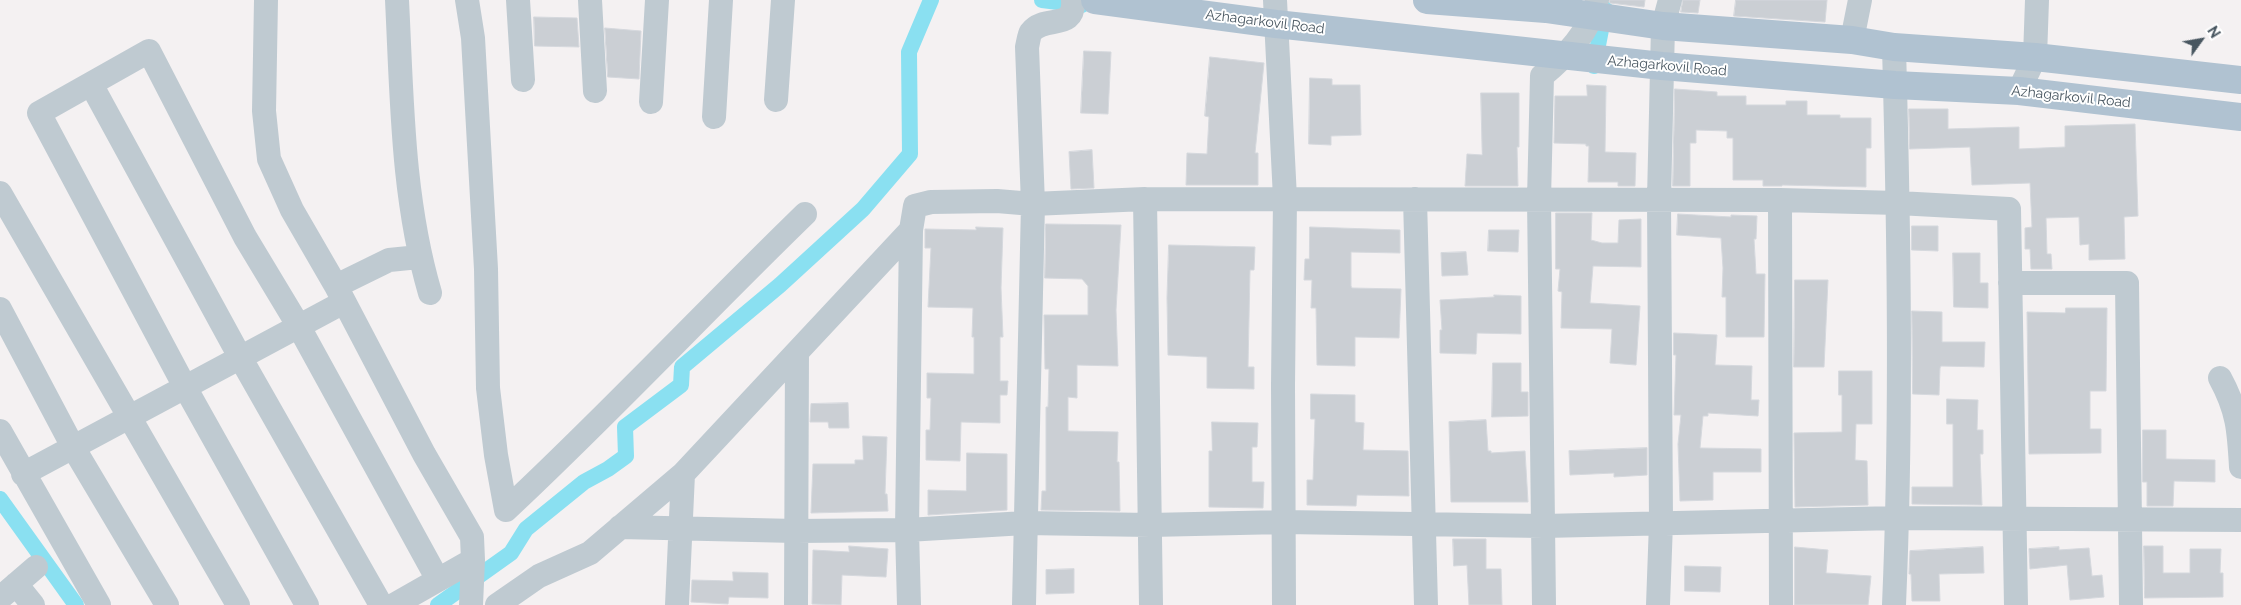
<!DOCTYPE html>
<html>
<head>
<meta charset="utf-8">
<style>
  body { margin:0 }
  #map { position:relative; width:2241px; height:605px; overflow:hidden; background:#f4f1f2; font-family:Raleway,sans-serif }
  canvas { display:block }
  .north { position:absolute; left:2176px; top:15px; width:50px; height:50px; -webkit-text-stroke:4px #fff; paint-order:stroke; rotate:58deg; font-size:14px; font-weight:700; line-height:20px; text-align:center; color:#485660 }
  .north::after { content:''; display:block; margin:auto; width:18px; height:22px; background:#485660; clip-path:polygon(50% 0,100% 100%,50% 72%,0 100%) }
</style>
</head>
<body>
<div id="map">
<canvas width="2241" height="605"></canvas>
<div class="north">N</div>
</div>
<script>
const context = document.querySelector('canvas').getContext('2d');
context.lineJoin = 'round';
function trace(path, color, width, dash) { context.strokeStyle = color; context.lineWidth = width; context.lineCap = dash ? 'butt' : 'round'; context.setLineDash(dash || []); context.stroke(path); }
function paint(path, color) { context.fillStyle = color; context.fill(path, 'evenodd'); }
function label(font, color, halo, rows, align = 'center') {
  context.font = font + ' Raleway,sans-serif'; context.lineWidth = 4; context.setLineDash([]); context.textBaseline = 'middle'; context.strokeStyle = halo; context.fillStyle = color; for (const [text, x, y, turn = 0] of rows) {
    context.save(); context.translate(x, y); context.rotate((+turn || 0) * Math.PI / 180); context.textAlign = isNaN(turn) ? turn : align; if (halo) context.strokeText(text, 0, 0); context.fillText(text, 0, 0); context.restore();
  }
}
trace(new Path2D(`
  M1042,0l40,5
  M1594,66l11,-57
  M0,499l76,106
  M438,605l73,-52 15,-24 58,-47 24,-13 18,-13 -1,-29 56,-42 1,-18 98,-82 83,-76 47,-55 -1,-102 22,-52`), '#8ae0f1', 16);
const building = new Path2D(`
  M1610,0h35l-1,7 -34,-4z
  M1683,0h17l-2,13 -17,-1z
  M1736,0h91l-2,22 -91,-6z
  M534,17l43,1 2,29 -44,-1z
  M605,28l36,3 -2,48 -31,-2z
  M1084,51l27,1 -3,62 -27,-1z
  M1210,57l54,6 -9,90h3v32h-72l1,-32 20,1 2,-37 -4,-1z
  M1310,78l22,1v6h28l1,50 -30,1v9l-22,-1z
  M1587,85l19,1 -1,66 31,1 -1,33h-17v-4h-30l1,-36h-3v-2l-32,-1 1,-47h32z
  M1675,89l42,3v4h29v9h40v-4h21v14h33v3h31v30h-5v39l-84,-2v1h-19v-6h-30v-42h-6v-7l-31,-1v13h-6v43h-17z
  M1481,93h38v54h-2l1,39h-53l2,-32 15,1z
  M1909,109h39v20l71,-2v22l46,-2v-21l70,-2 3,92 -14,1 1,42 -36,1v-16l-9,1 -1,-28 -33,1 1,36h4l1,15h-21l-1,-20h-5v-21l7,-1 -2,-44 -58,2 -2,-38 -60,2z
  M1092,150l2,38 -23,1 -2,-37z
  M1556,213h36l-1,27 11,3h16l1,-23 22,-1v48l-48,-1 -3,37 50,3 -4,59 -26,-2 2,-34 -51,-1 1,-36 -4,-1 2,-22h-4z
  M1678,214l53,3v-2l26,1 -1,23h-2l2,35h9l-1,63h-38v-40h-4l1,-29 -2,-30 -44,-3z
  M1046,224l75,1 -5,85 2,56 -41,-1v33l-9,-1v34l50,1 -1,30h2l1,49 -79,-1 1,-19h4v-84h2l1,-38h-4l-1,-54h44v-29l-6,-7 -37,-1z
  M1912,226h26v25l-26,-1z
  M976,227l27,1 -2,60 2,49h-3v44h8l-1,14h-7v28l-39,-1 -1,39 -34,-1v-30h4l1,-32h-4v-25l47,1v-37h-2l1,-29 -45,-1 3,-59h-6v-19l51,1z
  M1310,227l90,3v23l-49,-1v34l1,2 49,1 -2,49 -44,-1v29l-38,-1 -1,-57h-5l1,-28h-8l1,-21h4z
  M1489,230h30l-1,22 -30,-1z
  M1169,245l86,2 -1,23h-4l-2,97h6v22l-47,-1v-31l-39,-2 -1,-57z
  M1466,252l2,23 -26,1 -1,-23z
  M1953,253h27v30h8v25l-34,-1z
  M1795,280h33l-4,87h-30z
  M1494,295l27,1v38l-44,-1 -1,21 -36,-1v-23h2l-2,-30 54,-3z
  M2066,308h41l-1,83h-16v38h11v24l-72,1 -2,-142 38,1z
  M1912,311l30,1v30h43l-1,25 -43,-1 -1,2 -1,27 -26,-1z
  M1674,333l43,2 -2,30 37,1 -1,34h8l-1,16 -50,-3v3h-5l-3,32 61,1v23h-48v28l-33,1 -2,-57 3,-29h-7l2,-60h-2z
  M1493,363h28v29h7v24l-36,1z
  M1839,371h33v53h-16l-1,36 12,1 1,44 -73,2 -1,-74 48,-1v-37h-3z
  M1311,394l44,1v27l9,1 -1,27 45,1 1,45 -52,-1 -1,11 -49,-1v-25h6l2,-61h-4z
  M1947,399l31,1 -1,30h6v24h-3l2,51 -70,-1v-17h41v-63h-6z
  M848,403l1,25h-20l-1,-6h-18l1,-18z
  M1486,420l2,31h3v2l34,-2 3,51h-77l-2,-80z
  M1212,422l46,1 -1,24h-5v35h12l-1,26 -54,-1v-56h3z
  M2143,430h23v29l49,1v22l-41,-1 -1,25h-26v-24h-4z
  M863,436l24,1 -2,57h2l1,17 -77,2 2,-49h42v-4h8z
  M1647,448v27l-33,2v-4l-44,2 -1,-24z
  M967,453l40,1v56l-79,5v-25l38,1z
  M1453,539h33v30h15l1,36h-33l-2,-40 -13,1z
  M849,546l39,3 -2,28 -44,-2 -1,30 -29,-1 1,-54 36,2z
  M2144,546h19v27h27v-24h31l-1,24h3v24l-78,1z
  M1795,547l33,3 -2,23 45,3 -3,29h-73z
  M1983,547l1,26 -45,1 1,27h-28l-1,-27h-2l1,-23z
  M2059,547v3l30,-2 3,28 10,-1 2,22 -34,3 -3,-35 -37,4 -1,-20z
  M1685,566l36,1 -1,25 -35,-1z
  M1074,569v24l-28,1v-24z
  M733,572l35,1v25l-39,-1 -1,7 -37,-2 1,-22 41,1z`);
paint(building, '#cbcfd4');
trace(building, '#d5d8dd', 1);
trace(new Path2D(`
  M266,0l-2,111 5,48 23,51 44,76 88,168 48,83 1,23 -2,45
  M397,0c5,98 5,198 33,293
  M467,0l6,38 13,231 2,119 8,67 10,55
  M518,0l5,80
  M590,0l5,91
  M1275,0l10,198 -2,187 1,220
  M1852,40l8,-40
  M1894,47c5,186 8,372 0,558
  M91,84l149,273 141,248
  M2019,91l16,-34 2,-57
  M776,100l7,-100
  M651,102l6,-102
  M714,117l7,-117
  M0,193l238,412
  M1145,199l6,406
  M1415,199l11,406
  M1780,200l118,3 111,6 7,396
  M911,230l4,-24 16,-4 66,-1 36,3 112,-5 635,1 1,405
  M2010,283h117l4,322
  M336,286l53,-26 30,-3
  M0,309l73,138 94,158
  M2220,378c18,33 19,53 21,89
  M0,431l99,174
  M23,474l321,-172
  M506,510c103,-96 198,-198 299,-296
  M620,527l176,4 111,-1 118,-7 125,2 134,-3 259,4 355,-8 343,2
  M16,584l17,21
  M0,598l36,-31
  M307,605l-122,-218 -146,-274 110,-62 96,186 53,88 140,255
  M394,605l79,-45
  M497,605l42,-29 51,-23 93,-79 228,-244 -4,300 2,75
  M677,605l6,-131
  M796,605l1,-253
  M1024,605l9,-401 -6,-157c1,-4 2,-12 4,-15 14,-18 44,0 42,-32
  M1544,605l-5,-406 3,-123c24,-20 48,-44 55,-76
  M1658,605l3,-82 -2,-324 4,-173 7,-26`), '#bfcad1', 24);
trace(new Path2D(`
  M1095,0l181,24 386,42 233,19 124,6 222,26
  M1427,0l119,9 117,17 189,14 42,7 141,10 206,23`), '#b0c2d1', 28);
label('14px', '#485660', '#fff', [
  ["Azhagarkovil Road",1265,22,7],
  ["Azhagarkovil Road",1667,66,5],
  ["Azhagarkovil Road",2071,97,6]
]);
</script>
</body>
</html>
